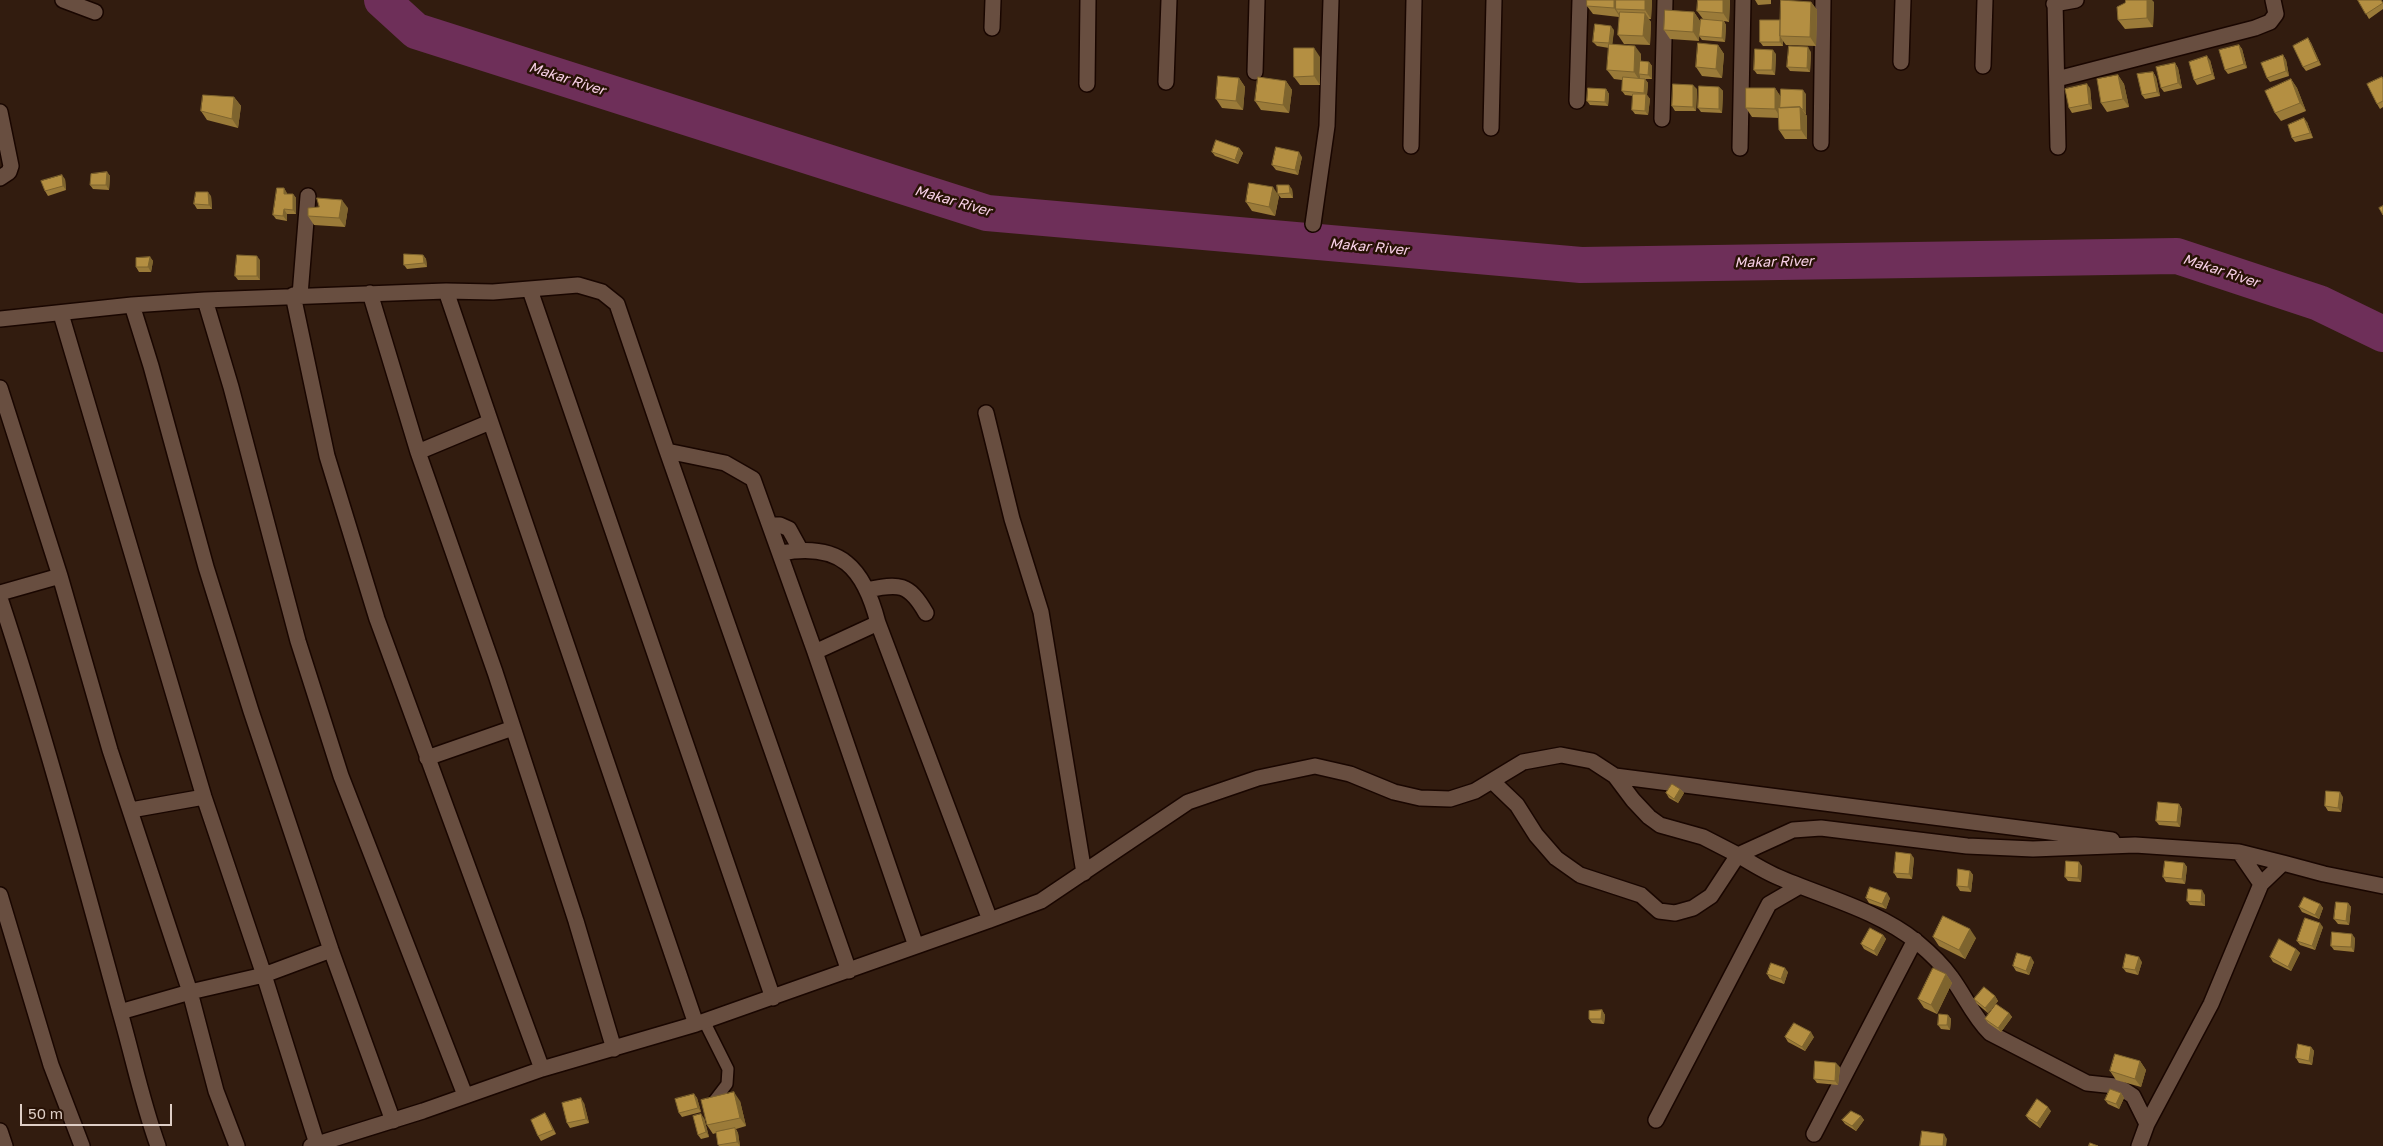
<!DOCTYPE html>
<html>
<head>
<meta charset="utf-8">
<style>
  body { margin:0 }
  #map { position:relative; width:2383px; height:1146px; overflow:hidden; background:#321c0f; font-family:"Golos Text",sans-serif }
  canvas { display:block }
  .scale { position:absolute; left:20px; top:1104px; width:152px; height:22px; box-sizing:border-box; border:2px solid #decec6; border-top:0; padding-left:6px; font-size:15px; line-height:18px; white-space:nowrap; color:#decec6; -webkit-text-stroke:4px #281206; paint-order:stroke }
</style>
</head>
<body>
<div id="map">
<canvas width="2383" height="1146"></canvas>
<div class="scale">50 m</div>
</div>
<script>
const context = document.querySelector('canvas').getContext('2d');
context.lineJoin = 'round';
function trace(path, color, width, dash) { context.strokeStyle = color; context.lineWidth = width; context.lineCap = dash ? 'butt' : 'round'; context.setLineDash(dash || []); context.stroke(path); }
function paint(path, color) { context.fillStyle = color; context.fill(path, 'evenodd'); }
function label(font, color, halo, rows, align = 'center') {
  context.font = font + ' "Golos Text",sans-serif'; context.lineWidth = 5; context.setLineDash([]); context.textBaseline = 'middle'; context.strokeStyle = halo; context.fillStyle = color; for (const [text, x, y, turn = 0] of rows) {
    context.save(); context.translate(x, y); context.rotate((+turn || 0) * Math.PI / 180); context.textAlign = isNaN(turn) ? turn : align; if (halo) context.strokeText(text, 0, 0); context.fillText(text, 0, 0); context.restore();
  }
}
trace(new Path2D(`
  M382,0l34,31 571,182 594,52 596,-9 142,47 64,31`), '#6e2f59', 36);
const lane = new Path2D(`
  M704,1021l24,48 -1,15 -13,17`);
const street = new Path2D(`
  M63,0l32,12
  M2055,0l3,147
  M2054,4l22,-4
  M992,28l1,-28
  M1901,62l2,-62
  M1983,66l2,-66
  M1255,72l2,-72
  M2057,79l198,-51 15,-6 6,-8 -3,-14
  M1166,82l3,-82
  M1087,84l1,-84
  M1577,101l3,-101
  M0,112l11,54 -2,6 -9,6
  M1662,119l3,-119
  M1491,128l3,-128
  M1821,143l2,-143
  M1411,146l3,-146
  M1740,148l3,-148
  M1313,224l14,-98 4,-126
  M530,290l243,708
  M446,291l250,733
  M370,293l48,159 77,220 81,249 38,128
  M293,295l34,161 50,163 165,450
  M300,295l8,-99
  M205,300l26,87 67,254 43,135 124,319
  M132,305l19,61 55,201 45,144 80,239 62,171
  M61,314l143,483 60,178 53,169
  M0,319l132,-14 73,-5 241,-9 47,1 85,-7 24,7 15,12 50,147 58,12 28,16 62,173 63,-29 112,297
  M0,388l60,188 50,174 80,242 26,99 21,55
  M986,413l26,106 29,93 43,261
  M667,451l182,520
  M418,452l72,-30
  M770,525h10l9,4 11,20
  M781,553c60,-11 83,15 97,70
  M867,590c32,-7 42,-7 59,23
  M0,593l60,-17
  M0,598c45,136 82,275 120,414 13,45 22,90 38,134
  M815,652l101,294
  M427,758l86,-30
  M1615,776l497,64
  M1492,781l25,24 19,30 20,23 24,17 61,20 18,16 16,2 18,-5 18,-12 27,-41c13,8 26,16 40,22 46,20 99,33 139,65 12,10 25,22 34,35 14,19 22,39 39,56l97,50 28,3 9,4 9,6 14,28 -8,22
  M131,810l73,-13
  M2239,852l44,11 -22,21
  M2283,863l41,11 59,12
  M0,895l51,170 31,81
  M120,1012l70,-20 74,-17 67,-25
  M1656,1120l113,-216 31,-18
  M0,1131l5,15
  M1814,1134l101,-194
  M311,1146l112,-35 119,-42 154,-45 294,-104 51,-19 147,-99 70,-24 57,-12 35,8 44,18 26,6 30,1 25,-8 48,-29 38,-7 31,6 23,15 18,24 16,17 11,8 43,12 35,18 55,-25 28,-2 146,18 66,3 102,-4 104,7 22,32 -50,120 -64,120`);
trace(lane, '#190600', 14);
trace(street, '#190600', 18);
trace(lane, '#684e40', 11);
trace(street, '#684e40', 15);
paint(new Path2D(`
  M1652,0l-1,19h-3l3,3 -1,23 -26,-1 -6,-9 1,-18 -26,-3 -6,-8z
  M1730,0l-1,22 -5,-1 2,4 -1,17 -23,-2 -3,-4v5l-29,-2 -6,-9 30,-18 6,9 3,-2 -6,-8z
  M1755,0h16v4l-13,1z
  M2358,0l25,3v6l-14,10z
  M1811,2l6,8 -1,36 -30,-1 -3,-4v5h-20l-3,-4 20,-22z
  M2154,2l-1,25 -28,2 -7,-9 7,-17z
  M1614,30l-2,14 29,10v7l8,1 3,4v13h-7l3,4 -1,12 3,4 -2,16 -13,-1 -3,-4 1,-14 -8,-1 -3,-4v-11l-8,-1 -7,-9 2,-22 -12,-2 -4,-4z
  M2308,38l3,5 10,22 -15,6 -3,-4z
  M1718,45l6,9 -2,24 -20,-2 -6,-9z
  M2239,45l3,4 5,19 -19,6 -3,-4z
  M1811,52l-1,20 -20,-1 -3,-4z
  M1776,54l-1,21 -18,-1 -3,-4z
  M2283,55l3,5 3,16 -19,6 -3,-4z
  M1320,57v28h-20l-6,-8z
  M2210,60l5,19 -18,6 -3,-5z
  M2175,63l3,5 4,20 -18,4 -3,-4z
  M2153,72l3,5 4,19 -15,3 -3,-4z
  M2118,75l6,9 5,23 -22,5 -6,-9z
  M1239,78l6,9 -2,23 -21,-2 -6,-9z
  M2383,78v29l-3,2 -3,-5z
  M2291,79l6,9 9,23 -25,10 -6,-8z
  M1286,81l6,9 -3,23 -28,-3 -6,-9z
  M1719,87l4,4 -1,22 -21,-1 -3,-4z
  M1775,88l5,8 26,-2v20h-1l2,2v23h-22l-6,-9v-12l-27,-1 -6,-9z
  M2090,88l2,21 -20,4 -3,-5z
  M1606,89l3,5 -1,12 -18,-1 -3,-4z
  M1697,89l-1,22h-21l-3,-5z
  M234,97l7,9 -3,22 -31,-8 -6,-9z
  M2307,122l6,16 -18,4 -3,-4z
  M1239,148l4,5 -5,11 -23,-8 -3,-4z
  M1302,157l-4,18 -22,-5 -4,-5z
  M107,172l3,4 -1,14 -16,-1 -3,-4z
  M65,179l1,11 -18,6 -3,-5z
  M284,188l3,6h6l3,4v16h-9v7l-11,-2 -3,-4z
  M1292,189l1,9h-12l-3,-4z
  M211,196l1,13h-15l-3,-5z
  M1279,196l-4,20 -23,-5 -6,-9z
  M348,208l-3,19 -31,-2 -6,-9z
  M423,255l3,4 1,8 -20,2 -3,-4z
  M150,257l3,4 -2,11h-12l-3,-5z
  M260,260v20h-22l-3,-4z
  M1680,789l4,4 -6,10 -9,-5 -3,-5z
  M2343,797l-2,15 -13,-1 -3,-5z
  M2179,804l3,5 -2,18 -21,-2 -3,-4z
  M1914,858l-2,21 -15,-1 -3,-5z
  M2184,863l3,4 -2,17 -19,-2 -3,-5z
  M2082,866l-1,16 -13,-1 -3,-4z
  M1970,871l3,4 -2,17 -11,-1 -3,-5z
  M2205,895v11l-15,-1 -3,-4z
  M1866,898h24l-4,11 -17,-6z
  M2348,903l3,4 -2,18 -11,-1 -4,-5z
  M2320,904l3,4 -4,11 -17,-7 -3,-5z
  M2323,927l-8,23 -15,-5 -3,-4z
  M1883,935l3,4 -9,17 -13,-7 -3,-5z
  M1933,937l43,1 -11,21 -26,-13z
  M2355,938l-1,14 -20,-2 -3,-4z
  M2296,949l4,4 -9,18 -18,-9 -3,-5z
  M2034,962l-5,13 -13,-4 -3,-5z
  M2142,962l-4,13 -12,-3 -3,-4z
  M1788,972l-4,12 -14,-5 -3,-5z
  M1946,974l6,9 -15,31 -13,-6 -6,-9z
  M1995,996l3,5 -10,12 -11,-9 -3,-5z
  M1602,1010l3,5 -1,9 -12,-1 -3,-4z
  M2009,1013l3,4 -11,15 -13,-9 -3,-4z
  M1948,1015l3,4 -1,11 -9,-1 -3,-4z
  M1785,1037h29l-9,14 -17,-9z
  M2311,1047l3,4 -2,14 -13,-2 -3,-5z
  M2140,1061l6,9 -5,17 -25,-7 -6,-9z
  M1840,1067l-2,18 -21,-2 -3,-4z
  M2121,1093l3,5 -5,11 -11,-5 -3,-4z
  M694,1094l3,4 4,14 -19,5 -3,-4z
  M740,1101l6,25 -10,3 2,4 2,13h-21l-3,-13 -3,1 -6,-9z
  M584,1103l5,20 -19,5 -3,-5z
  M2051,1111l-11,17 -11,-8 -3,-4z
  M545,1113l3,5 8,16 -15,7 -3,-5z
  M1861,1116l3,4 -8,11 -11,-7 -3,-4z
  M704,1118l5,19 -8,2 -3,-4z`), '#9b7b39');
paint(new Path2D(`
  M1614,0h7l-5,9 4,6v2l-6,-9z
  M1645,0h7l-1,19 -6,-9z
  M1723,0h7l-1,22 -6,-9z
  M2147,0h5l2,2 -1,25 -6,-9z
  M1811,2l6,8 -1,36 -6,-9z
  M1694,12l6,9 -1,20 -6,-9z
  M1645,13l6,9 -1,23 -7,-9z
  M1723,21l3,4 -1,17 -3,-4z
  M1611,26l3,4 -2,18 -3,-5z
  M1780,36l3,5v5l-3,-4z
  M2308,38l3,5 10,22 -3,-4z
  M1718,45l6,9 -2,24 -6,-9z
  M2239,45l3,4 5,19 -3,-4z
  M1635,46l6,8 -1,20h-1l1,2v5l-6,-9z
  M1808,47l3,5 -1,20 -3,-4z
  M1314,48l6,9v28l-6,-9z
  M1773,50l3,4 -1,21 -3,-5z
  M2283,55l3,5 3,16 -3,-5z
  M2207,56l3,4 5,19 -3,-5z
  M1649,62l3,4v13l-4,-4z
  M2175,63l3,5 4,20 -4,-5z
  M2153,72l3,5 4,19 -3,-4z
  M2118,75l6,9 5,23 -6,-8z
  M1239,78l6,9 -2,23 -7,-9z
  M1645,79l3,4 -1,12 3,4 -2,16 -3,-4 1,-15 -2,-3z
  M2291,79l6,9 9,23 -6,-8z
  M1286,81l6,9 -3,23 -6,-8z
  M2087,84l3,4 2,21 -3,-5z
  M1693,85l4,4 -1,22 -3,-4z
  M1719,87l4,4 -1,22 -3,-4z
  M1775,88l6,9v21l-6,-9z
  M1606,89l3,5 -1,12 -3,-4z
  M1803,90l3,4v20l-3,-4z
  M234,97l7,9 -3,22 -6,-9z
  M1800,107l7,9v23l-6,-9z
  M2304,118l3,4 6,16 -3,-5z
  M1239,148l4,5 -5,11 -3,-4z
  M1299,152l3,5 -4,18 -3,-5z
  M107,172l3,4 -1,14 -3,-5z
  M62,175l3,4 1,11 -3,-4z
  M1289,185l3,4 1,9 -3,-5z
  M1273,187l6,9 -4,20 -6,-9z
  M284,188l3,5v5l-3,-4z
  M208,192l3,4 1,13 -3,-4z
  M293,194l3,4v16l-3,-4z
  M342,200l6,8 -3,19 -6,-9z
  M284,209l3,5v7l-4,-5z
  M423,255l3,4 1,8 -3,-4z
  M257,256l3,4v20l-3,-4z
  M150,257l3,4 -2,11 -3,-5z
  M1680,789l4,4 -6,10 -4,-4z
  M2340,792l3,5 -2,15 -3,-4z
  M2179,804l3,5 -2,18 -3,-5z
  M1911,854l3,4 -2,21 -3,-5z
  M2079,862l3,4 -1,16 -3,-4z
  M2184,863l3,4 -2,17 -3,-5z
  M1970,871l3,4 -2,17 -3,-5z
  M2202,890l3,5v11l-4,-4z
  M1887,893l3,5 -4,11 -4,-5z
  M2348,903l3,4 -2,18 -3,-4z
  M2320,904l3,4 -4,11 -4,-4z
  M2320,923l3,4 -8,23 -3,-4z
  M1970,929l6,9 -11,21 -6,-9z
  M2352,934l3,4 -1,14 -3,-5z
  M1883,935l3,4 -9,17 -3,-5z
  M2296,949l4,4 -9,18 -3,-4z
  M2031,957l3,5 -5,13 -3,-4z
  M2139,957l3,5 -4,13 -3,-5z
  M1785,968l3,4 -4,12 -3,-5z
  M1946,974l6,9 -15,31 -6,-9z
  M1995,996l3,5 -10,12 -3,-5z
  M1602,1010l3,5 -1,9 -3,-5z
  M2009,1013l3,4 -11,15 -3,-4z
  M1948,1015l3,4 -1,11 -3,-5z
  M1811,1032l3,5 -9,14 -3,-4z
  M2311,1047l3,4 -2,14 -3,-4z
  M2140,1061l6,9 -5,17 -6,-8z
  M1836,1063l4,4 -2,18 -3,-4z
  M734,1092l6,9 6,25 -6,-8z
  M2121,1093l3,5 -5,11 -3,-5z
  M694,1094l3,4 4,14 -3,-4z
  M581,1098l3,5 5,20 -3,-4z
  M2048,1107l3,4 -11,17 -3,-5z
  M545,1113l3,5 8,16 -3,-4z
  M701,1114l3,4 5,19 -3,-5z
  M1861,1116l3,4 -8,11 -4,-5z
  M735,1128l3,5 2,13 -3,-4z
  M1944,1134l3,5 -1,7h-3z`), '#7e642e');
const building = new Path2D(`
  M1587,0h27v8l-27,-2z
  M1616,0h29v10l-29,-1z
  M1698,0h25v13l-26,-2z
  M1781,0l30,2 -1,35 -30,-1z
  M2126,0h21v18l-29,2 -1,-13 8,-4z
  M2358,0h23l2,3 -17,11z
  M1665,10l29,2 -1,20 -29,-2z
  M1620,12l25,1 -2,23 -25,-1z
  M1701,19l22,2 -1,17 -23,-2z
  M1760,20h20v22h-20z
  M1595,24l16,2 -2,17 -16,-1z
  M2308,38l10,23 -15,6 -10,-21z
  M1698,43l20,2 -2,24 -20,-2z
  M1609,44l26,2 -1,26 -27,-2z
  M2239,45l5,19 -19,6 -6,-20z
  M1789,46l19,1 -1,21 -20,-1z
  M1294,48h20v28l-20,1z
  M1755,49l18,1 -1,20h-18z
  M2283,55l3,16 -19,7 -6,-15z
  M2207,56l5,18 -18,6 -5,-18z
  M1640,61l9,1 -1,13 -9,-1z
  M2175,63l3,20 -17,5 -5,-21z
  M2153,72l4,20 -15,3 -5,-21z
  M2118,75l5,24 -22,4 -4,-24z
  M1218,76l21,2 -3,23 -20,-2z
  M1258,77l28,4 -3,24 -28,-4z
  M1623,77l22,2 -1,14 -22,-2z
  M2382,77l1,2v22l-6,3 -10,-20z
  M2291,79l9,24 -25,10 -10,-22z
  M1673,84l20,1v22l-21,-1z
  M2087,84l2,20 -20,4 -4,-19z
  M1699,86l20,1v22l-21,-1z
  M1588,88l18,1 -1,13 -18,-1z
  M1746,88h29v21l-29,-1z
  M1781,89l22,1v20l-3,-3 -20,1z
  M1633,94h13l-1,17 -13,-1z
  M203,95l31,2 -2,22 -31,-8z
  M1800,107l1,23h-22l-1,-22z
  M2304,118l6,15 -18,5 -4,-13z
  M1216,140l23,8 -4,12 -23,-8z
  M1276,147l23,5 -4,18 -23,-5z
  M107,172l-1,13h-16l1,-11z
  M62,175l1,11 -18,5 -4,-10z
  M1249,183l24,4 -4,20 -23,-5z
  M1277,185h12l1,8 -12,1z
  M277,188h7v6h9v16l-9,-1 -1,7 -10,-1z
  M196,192h12l1,13 -15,-1z
  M317,198l25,2 -3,18 -31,-2v-8l11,-1z
  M2383,206v9l-4,-7z
  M404,254l19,1 1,8 -20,2z
  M237,255l20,1v20h-22z
  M150,257l-2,10h-12v-9z
  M1672,784l8,5 -6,10 -8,-6z
  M2326,791l14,1 -2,16 -13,-2z
  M2158,802l21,2 -2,18 -21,-1z
  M1896,852l15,2 -2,20 -15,-1z
  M2066,861l13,1 -1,16 -13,-1z
  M2165,861l19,2 -2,16 -19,-2z
  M1958,869l12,2 -2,16 -11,-1z
  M1870,887l17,6 -5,11 -16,-6z
  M2188,889l14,1 -1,12 -14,-1z
  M2304,897l16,7 -5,11 -16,-8z
  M2336,902l12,1 -2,18 -12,-2z
  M1943,916l27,13 -11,21 -26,-13z
  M2305,918l15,5 -8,23 -15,-5z
  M1870,928l13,7 -9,16 -13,-7z
  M2332,932l20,2 -1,13 -20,-1z
  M2279,939l17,10 -8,18 -18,-10z
  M2017,953l14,4 -5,14 -13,-5z
  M2126,954l13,3 -4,13 -12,-2z
  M1771,963l14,5 -4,11 -14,-5z
  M1933,968l13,6 -15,31 -13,-6z
  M1984,987l11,9 -10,12 -11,-9z
  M1996,1004l13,9 -11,15 -13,-9z
  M1602,1010l-1,9h-12v-8z
  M1939,1014l9,1 -1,10h-9z
  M1794,1023l17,9 -9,15 -17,-10z
  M2298,1044l13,3 -2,14 -13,-3z
  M2115,1054l25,7 -5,18 -25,-8z
  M1815,1061l21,2 -1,18 -21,-2z
  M2110,1089l11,4 -5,11 -11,-4z
  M734,1092l6,26 -33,7 -6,-25z
  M694,1094l4,14 -19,5 -4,-14z
  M581,1098l5,21 -19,4 -5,-20z
  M2037,1099l11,8 -11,16 -11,-7z
  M1851,1111l10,5 -9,10 -10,-6z
  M545,1113l8,17 -15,6 -7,-16z
  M701,1114l5,18 -8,3 -5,-19z
  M735,1128l2,14 -19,3 -2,-13z
  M1922,1131l22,3 -1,12h-23z
  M2090,1143l8,3h-9z`);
paint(building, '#b48f42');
trace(building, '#7e642e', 1);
label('italic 14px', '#f9d1e8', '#281206', [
  ["Makar River",567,79,18],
  ["Makar River",953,201,16],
  ["Makar River",1369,247,5],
  ["Makar River",1774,262,-1],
  ["Makar River",2221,271,18]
]);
</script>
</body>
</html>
